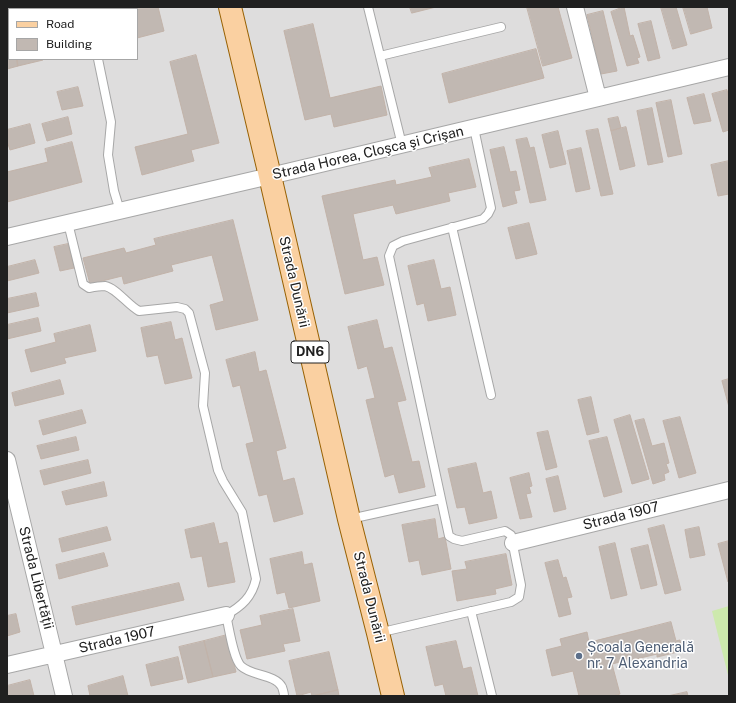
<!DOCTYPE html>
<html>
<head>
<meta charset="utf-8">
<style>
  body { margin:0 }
  #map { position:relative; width:736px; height:703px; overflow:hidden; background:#f0ece6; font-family:"Public Sans",sans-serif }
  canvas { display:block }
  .frame { position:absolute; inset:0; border:8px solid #202020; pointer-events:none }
  .legend { position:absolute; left:8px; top:8px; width:130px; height:52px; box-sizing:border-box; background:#fff; border:1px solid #a6a6a6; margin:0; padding:5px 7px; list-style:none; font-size:12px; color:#202020 }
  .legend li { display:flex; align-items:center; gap:8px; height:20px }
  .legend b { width:20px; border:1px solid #a6a6a6 }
</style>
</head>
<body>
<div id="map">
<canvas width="736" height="703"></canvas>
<div class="frame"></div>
<ul class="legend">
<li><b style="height:5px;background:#fad0a1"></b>Road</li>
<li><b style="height:11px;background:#c1b8b2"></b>Building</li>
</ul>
</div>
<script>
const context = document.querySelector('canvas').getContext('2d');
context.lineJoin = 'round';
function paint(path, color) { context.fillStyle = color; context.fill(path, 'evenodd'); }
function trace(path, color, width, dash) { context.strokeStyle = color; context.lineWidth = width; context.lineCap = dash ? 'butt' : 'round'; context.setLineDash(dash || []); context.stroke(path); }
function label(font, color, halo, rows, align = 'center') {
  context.font = font + ' "Public Sans",sans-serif'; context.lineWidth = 3; context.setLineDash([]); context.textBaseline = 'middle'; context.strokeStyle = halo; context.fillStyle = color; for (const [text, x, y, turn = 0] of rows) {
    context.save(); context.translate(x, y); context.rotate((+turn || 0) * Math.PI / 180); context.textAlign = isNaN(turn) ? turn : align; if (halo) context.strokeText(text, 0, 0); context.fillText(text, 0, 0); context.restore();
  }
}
paint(new Path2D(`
  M7,7h722v689h-722zM9,9h128v50h-128z`), '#dedddd');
paint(new Path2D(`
  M729,606v73l-17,-68z`), '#cde9ad');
const building = new Path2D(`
  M130,7h28l6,24 -27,7v-29h-15z
  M410,7h26l-24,6z
  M527,7h31l14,51 -29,8z
  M624,7l6,29 3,-1 7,22 -3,1 2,5 -12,3 -16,-54z
  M661,7h15l11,38 -14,4z
  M683,7h24l5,21 -21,6z
  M603,11l14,60 -16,3 -14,-59z
  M651,21l9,37 -12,3 -10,-37z
  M313,24l17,74 51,-12 6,29 -53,12 -3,-13 -26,6 -21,-89z
  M9,35v24h8l1,7 -11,3v-33z
  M536,49l8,29 -95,25 -7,-29z
  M196,55l23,88 -28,7 3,11 -52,14 -7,-28 53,-13 -18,-72z
  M17,59h25l1,1 -25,6z
  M78,87l5,19 -21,4 -5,-18z
  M727,90l2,8v32l-6,2 -11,-38z
  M704,94l7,27 -17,3 -7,-26z
  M671,100l11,54 -14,3 -12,-54z
  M652,108l11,54 -15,3 -11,-54z
  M68,117l4,17 -25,7 -5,-17z
  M618,117l3,11 -10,3 -3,-12z
  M30,124l5,19 -25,7 -3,-9v-11z
  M626,127l9,39 -15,4 -9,-39z
  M598,129l15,65 -12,2 -15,-65z
  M558,131l8,33 -16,4 -8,-33z
  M527,138l3,10 4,-1 12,53 -16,3 -14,-63z
  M72,142l10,40 -75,20v-30l41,-10 -3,-13z
  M504,147l6,25 6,-1 4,19 -6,1 3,12 -14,4 -13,-57z
  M581,148l9,41 -14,3 -9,-41z
  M469,159l7,28 -28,6 2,8 -54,13 -3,-9 -40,9 10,46 14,-3 7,28 -39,9 -23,-98 73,-16 1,5 36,-8 -3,-9z
  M729,161v33l-11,2 -7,-31z
  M233,220l25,100 -42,10 -6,-25 14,-4 -12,-46 -41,10 2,6 -49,13 -2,-8 -32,8 -7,-26 41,-10 2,5 30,-8 -2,-6z
  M529,223l8,31 -21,5 -8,-31z
  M68,244l6,24 -14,3 -6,-24z
  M35,260l4,13 -32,8v-14z
  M434,260l7,29 9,-2 6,28 -28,6 -4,-18 -7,2 -9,-39z
  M36,293l3,13 -32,7v-14z
  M38,318l3,13 -34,8v-14z
  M377,320l7,29 8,-2 14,53 -9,2 15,60 7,-1 6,26 -26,6 -5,-19 -9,3 -19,-77 9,-2 -8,-32 -9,3 -10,-42z
  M171,322l4,18 7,-2 10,40 -27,6 -7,-29 -11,2 -6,-29z
  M90,325l6,26 -32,7 2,5 -35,9 -6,-22 31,-8 -2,-8z
  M255,352l4,20 7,-2 20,78 -10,3 7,30 11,-3 9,36 -29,8 -7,-28 -8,2 -13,-52 8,-2 -14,-57 -7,2 -7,-27z
  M729,379v28l-7,-26z
  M60,380l4,14 -49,12 -3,-13z
  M591,397l8,35 -12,3 -9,-35z
  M82,410l4,13 -43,12 -4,-14z
  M630,415l19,64 -17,5 -18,-64z
  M680,417l16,56 -17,5 -16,-57z
  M644,419l8,27 12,-3 5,20 -3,1 3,8 -5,2 1,6 -12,4 -18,-63z
  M548,431l9,36 -11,3 -9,-37z
  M76,437l3,13 -38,9 -4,-13z
  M607,437l15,55 -18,5 -15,-56z
  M88,460l3,13 -47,12 -4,-14z
  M476,463l7,30 8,-2 6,27 -28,6 -4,-17 -8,1 -9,-39z
  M529,473l3,13 -3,1 2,6 -5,1 6,23 -12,2 -10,-41z
  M558,476l8,33 -12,3 -8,-33z
  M104,482l3,14 -41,9 -4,-13z
  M435,519l3,20 7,-2 6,32 -29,6 -3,-15 -10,2 -7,-37z
  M214,523l5,21 8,-2 8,40 -27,5 -6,-31 -11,2 -6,-28z
  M664,525l17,65 -16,4 -17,-65z
  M107,527l4,13 -49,12 -3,-13z
  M699,527l6,28 -15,3 -5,-28z
  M729,541v41h-1l-10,-38z
  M615,543l12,52 -16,4 -12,-52z
  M648,545l9,40 -16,4 -10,-40z
  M302,552l2,13 8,-2 8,38 -31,7 -4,-16 -8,2 -7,-35z
  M104,553l4,13 -49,13 -3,-14z
  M506,554l6,31 -17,4 1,5 -39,7 -5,-30 15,-2 -2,-7z
  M558,560l5,18 3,-1 6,20 -5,1 4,16 -12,3 -14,-54z
  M179,583l5,17 -108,25 -4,-18z
  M293,609l7,32 -17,3 2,7 -38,8 -7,-29 22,-5 -2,-9z
  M16,614l4,18 -13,4v-20z
  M671,622l5,19 4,-1 2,11 -25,6v-3l-25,6 1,3 -8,2 -1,-4 -12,3 8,30 -7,2h-34l-6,-25 -21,5 -6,-26 16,-4 -2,-7 27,-7 2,10z
  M227,635l9,37 -23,5 -9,-36z
  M204,641l9,36 -25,6 -9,-36z
  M456,641l7,28 8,-2 7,29h-32l-3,-12 -8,2 -9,-39z
  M329,652l9,38 -25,6h-1l-1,-4 -14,4 -8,-35z
  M178,657l5,22 -32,7 -5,-21z
  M123,676l5,20h-38l-2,-10z
  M30,680l4,16h-27v-10z
  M338,690l1,6h-26z
  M687,692l1,4h-20z`);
paint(building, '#c1b8b2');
trace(building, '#c2b3a9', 1);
const lane = new Path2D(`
  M87,7v2
  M368,7l34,138
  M380,56l121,-29
  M98,59l13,63 -3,33 6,36 6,20
  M68,223l15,61 6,4c5,-1 11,-2 16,-2 11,2 23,19 34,25l38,-4 8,2 4,4 16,60 -2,33 15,64 5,11 19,31 14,67c-4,18 -14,27 -30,36 3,12 7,43 15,51 10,10 34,8 41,21 1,3 2,6 2,9
  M452,227l39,168
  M350,519l91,-20
  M471,611l21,85
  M378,633l133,-31 8,-5 2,-12 -10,-50 -6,-4 -43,10 -8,-2 -5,-3 -60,-280 4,-10 10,-5 80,-22 5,-5 3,-6 -17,-80`);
const street = new Path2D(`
  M575,7l23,91
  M7,237l263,-61 459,-109
  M7,460l47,194 10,42
  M513,543l216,-53
  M7,665l219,-50`);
const primary = new Path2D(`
  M230,7l40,169 79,343 29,114 15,63`);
trace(lane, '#a7a7a7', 10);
trace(street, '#a7a7a7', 18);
trace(primary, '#986103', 24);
trace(lane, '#fff', 8);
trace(street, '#fff', 16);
trace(primary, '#fad0a1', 22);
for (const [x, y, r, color] of [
  [579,656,4,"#5c6f8a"]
]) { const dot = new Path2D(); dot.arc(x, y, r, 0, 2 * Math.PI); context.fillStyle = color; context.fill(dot); trace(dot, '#fff', 1.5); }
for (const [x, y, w] of [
  [310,352,38]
]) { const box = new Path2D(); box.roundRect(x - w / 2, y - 11, w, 22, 3); context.fillStyle = '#fff'; context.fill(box); trace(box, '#202020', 1); }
label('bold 13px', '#202020', null, [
  ["DN6",310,352]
]);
label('14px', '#202020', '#fff', [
  ["Strada Horea, Cloşca şi Crişan",368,153,-13],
  ["Strada Dunării",294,282,77],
  ["Strada 1907",621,516,-14],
  ["Strada Libertății",36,578,76],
  ["Strada Dunării",369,597,76],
  ["Strada 1907",117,640,-13]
]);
label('14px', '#4e5e75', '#fff', [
  ["Școala Generală",587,648],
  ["nr. 7 Alexandria",587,664]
], 'left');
</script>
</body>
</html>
